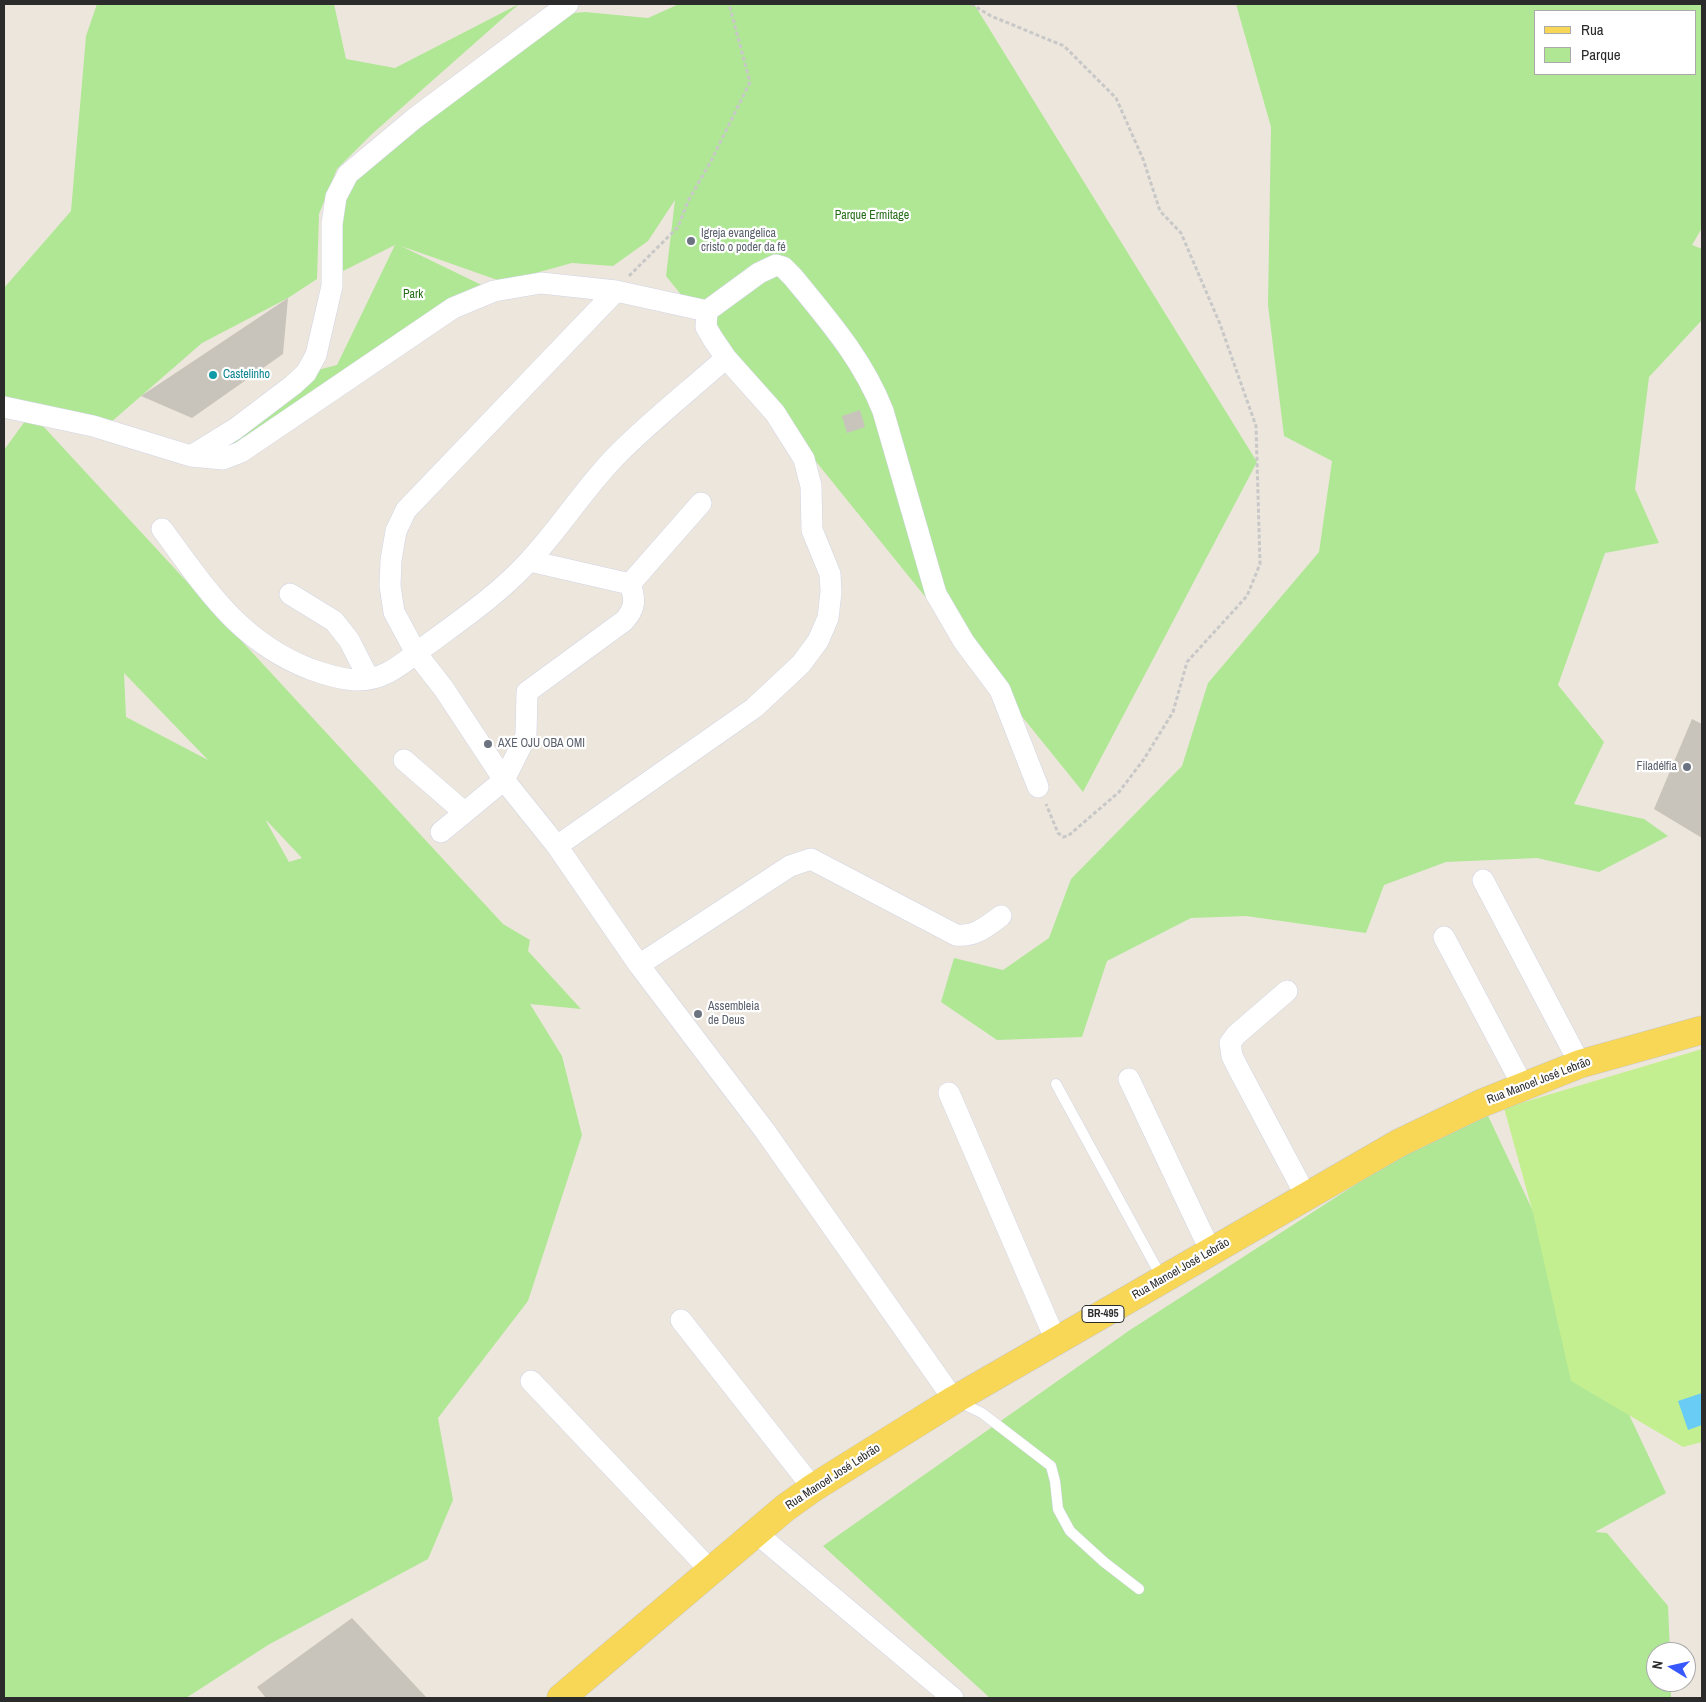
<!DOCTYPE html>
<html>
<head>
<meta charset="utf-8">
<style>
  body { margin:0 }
  #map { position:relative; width:1706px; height:1702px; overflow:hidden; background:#ede6dc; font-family:"Archivo Narrow",sans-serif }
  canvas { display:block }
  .frame { position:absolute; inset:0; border:5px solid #2b2b2b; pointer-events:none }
  .legend { position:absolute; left:1534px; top:10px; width:162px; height:65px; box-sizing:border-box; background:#fff; border:1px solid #aaa; margin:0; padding:6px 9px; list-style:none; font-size:15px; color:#2b2b2b }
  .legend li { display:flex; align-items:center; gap:10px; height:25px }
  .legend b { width:25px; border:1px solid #aaa }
  .north { position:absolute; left:1646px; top:1642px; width:50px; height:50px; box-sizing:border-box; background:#fff; border:1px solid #aaa; border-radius:50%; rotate:279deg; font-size:14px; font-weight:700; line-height:20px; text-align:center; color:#2b2b2b }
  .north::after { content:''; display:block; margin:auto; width:18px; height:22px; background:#3757ff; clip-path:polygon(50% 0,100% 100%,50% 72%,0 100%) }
</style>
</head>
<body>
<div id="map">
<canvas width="1706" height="1702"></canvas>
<div class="frame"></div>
<ul class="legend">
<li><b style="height:6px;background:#f8d756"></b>Rua</li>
<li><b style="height:14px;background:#afe795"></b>Parque</li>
</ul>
<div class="north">N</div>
</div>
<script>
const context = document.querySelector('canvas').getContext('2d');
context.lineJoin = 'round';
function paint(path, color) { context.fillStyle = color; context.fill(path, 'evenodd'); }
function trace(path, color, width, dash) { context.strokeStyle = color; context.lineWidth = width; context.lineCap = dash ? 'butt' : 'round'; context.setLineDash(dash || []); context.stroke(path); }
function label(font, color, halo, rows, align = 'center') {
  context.font = font + ' "Archivo Narrow",sans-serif'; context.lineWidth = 4.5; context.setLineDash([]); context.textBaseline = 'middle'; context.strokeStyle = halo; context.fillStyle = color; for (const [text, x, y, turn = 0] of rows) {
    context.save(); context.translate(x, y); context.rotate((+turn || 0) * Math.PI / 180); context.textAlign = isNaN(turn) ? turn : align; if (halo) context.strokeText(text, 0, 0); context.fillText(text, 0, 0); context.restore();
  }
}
paint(new Path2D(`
  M97,4h237l12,55 49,9 124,-64 -147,130 -35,35 -18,45 -2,65 -29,19 -86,45 -92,80 -106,-23v-112l67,-77 15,-175z
  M679,4h295l283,458 -174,330 -417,-516 9,-76 -27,41 -35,25 -41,-3 -69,19 -102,-36 93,45 -284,167 96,-85 31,-8 58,-120 -58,29 1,-55 13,-36 191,-167 43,-4 63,6z
  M1236,4h466v224l-10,17 10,4v71l-53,57 -14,112 24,54 -54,10 -47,132 46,57 -30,62 70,15 24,17 -69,36 -62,-14 -91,4 -62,23 -18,48 -120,-17 -55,2 -84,43 -25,76 -85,3 -56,-38 13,-44 49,12 46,-32 22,-59 111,-113 26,-83 111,-131 13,-91 -48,-25 -16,-131 3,-178zM1695,11v63h-160v-63z
  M31,413l472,511 27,16 -2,11 53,58 -51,-5 32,52 20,79 -54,166 -90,117 15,82 -25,59 -160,86 -82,53h-182v-1248zM124,673l84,87 -82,-43zM266,821h1l35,37 -13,4z
  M1482,1103l184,390 -71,39 12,1 61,73 2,46h-14v30h15v16h-681l-167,-152 307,-216z`), '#afe795');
paint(new Path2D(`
  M1702,1049v393l-19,5 -112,-66 -38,-168 -29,-105z`), '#c4ef90');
paint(new Path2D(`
  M1702,1393v32l-14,5 -10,-29z`), '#69ccf5');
paint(new Path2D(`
  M288,298l-5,56 -91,64 -51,-22z
  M860,410l5,17 -18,6 -5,-17z
  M1692,719l10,5v114l-48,-29z
  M352,1618l75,80h-161l-9,-11z`), '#c9c4bb');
const lane = new Path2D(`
  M1056,1084l106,194
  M957,1401l25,12 69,53 4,15 3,28 12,22 34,31 35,27`);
const street = new Path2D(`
  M616,291l-210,219 -10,21 -5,29 -1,26 4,26 22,41 28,36 60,91 53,66 82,119 126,166 189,269
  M4,407l89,19 98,30 32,3 18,-7 212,-144 41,-17 47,-8 75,8 91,20
  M191,456l44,-27 58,-44 13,-12 10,-18 16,-69v-62l4,-27 12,-23 67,-56 153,-114
  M162,529c44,59 76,112 148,140 14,5 30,10 44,11 31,2 51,-19 73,-35 35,-26 72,-51 102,-84 32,-34 56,-74 89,-107 34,-34 72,-64 108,-96
  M630,584l71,-81
  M290,594l44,27 15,19 20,39
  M404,760l60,52
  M441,832l63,-52 22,-44 1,-44 97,-71c11,-12 12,-21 6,-37l-100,-23
  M557,846l197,-138 47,-44 17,-23 10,-23 3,-26 -1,-18 -18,-44 -1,-44 -7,-27 -29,-46 -49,-55 -13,-19 -7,-12 1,-16 52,-38 17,-8 7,2 10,10c35,43 69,81 90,134l53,183 28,48 36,48 38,97
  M1483,880l97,184
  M1444,937l79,149
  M639,965l151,-99 21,-7 145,76c19,2 30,-8 45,-19
  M1287,991l-51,44 -6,8 2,13 6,12 68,128
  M1129,1079l82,173
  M949,1093l107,248
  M681,1320l132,168
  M531,1381l179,189
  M755,1532l198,166`);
const primary = new Path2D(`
  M561,1698l224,-190 28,-20 141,-88 445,-257 83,-40 98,-39 122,-34`);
trace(lane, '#d1d4e4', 11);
trace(street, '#d1d4e4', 22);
trace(primary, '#c8c8c8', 29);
trace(new Path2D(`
  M971,4l20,12 73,30 52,52 27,61 17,52 21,22 39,91 36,102 4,138 -13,32 -60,66 -14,50 -29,47 -25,33 -51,44 -5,1 -5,-4 -12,-29
  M629,276l49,-49 10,-26 22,-38 40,-81 -21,-78`), '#c8c8c8', 3, [4, 2.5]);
trace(lane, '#fff', 10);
trace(street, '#fff', 21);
trace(primary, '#f8d756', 28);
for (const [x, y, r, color] of [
  [691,241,5,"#6b7280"],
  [213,375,5,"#0f9aa8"],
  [488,744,5,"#6b7280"],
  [1687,767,5,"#6b7280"],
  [698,1014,5,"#6b7280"]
]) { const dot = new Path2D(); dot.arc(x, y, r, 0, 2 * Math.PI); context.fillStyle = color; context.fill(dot); trace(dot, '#fff', 2); }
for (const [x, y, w] of [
  [1103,1314,42]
]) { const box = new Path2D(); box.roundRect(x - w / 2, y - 8.5, w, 17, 4); context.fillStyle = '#fff'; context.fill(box); trace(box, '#2b2b2b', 1); }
label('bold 11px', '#2b2b2b', null, [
  ["BR-495",1103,1314]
]);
label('12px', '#256c16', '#fff', [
  ["Parque Ermitage",872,216],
  ["Park",413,295]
]);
label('12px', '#5b616d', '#fff', [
  ["Igreja evangelica",701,234],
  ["cristo o poder da fé",701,248],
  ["AXE OJU OBA OMI",498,744],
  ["Filadélfia",1677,767,"right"],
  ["Assembleia",708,1007],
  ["de Deus",708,1021]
], 'left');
label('12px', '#0d838f', '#fff', [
  ["Castelinho",223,375]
], 'left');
label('12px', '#2b2b2b', '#fff', [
  ["Rua Manoel José Lebrão",1539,1081,-21],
  ["Rua Manoel José Lebrão",1181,1269,-30],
  ["Rua Manoel José Lebrão",833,1477,-33]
]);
</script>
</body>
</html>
